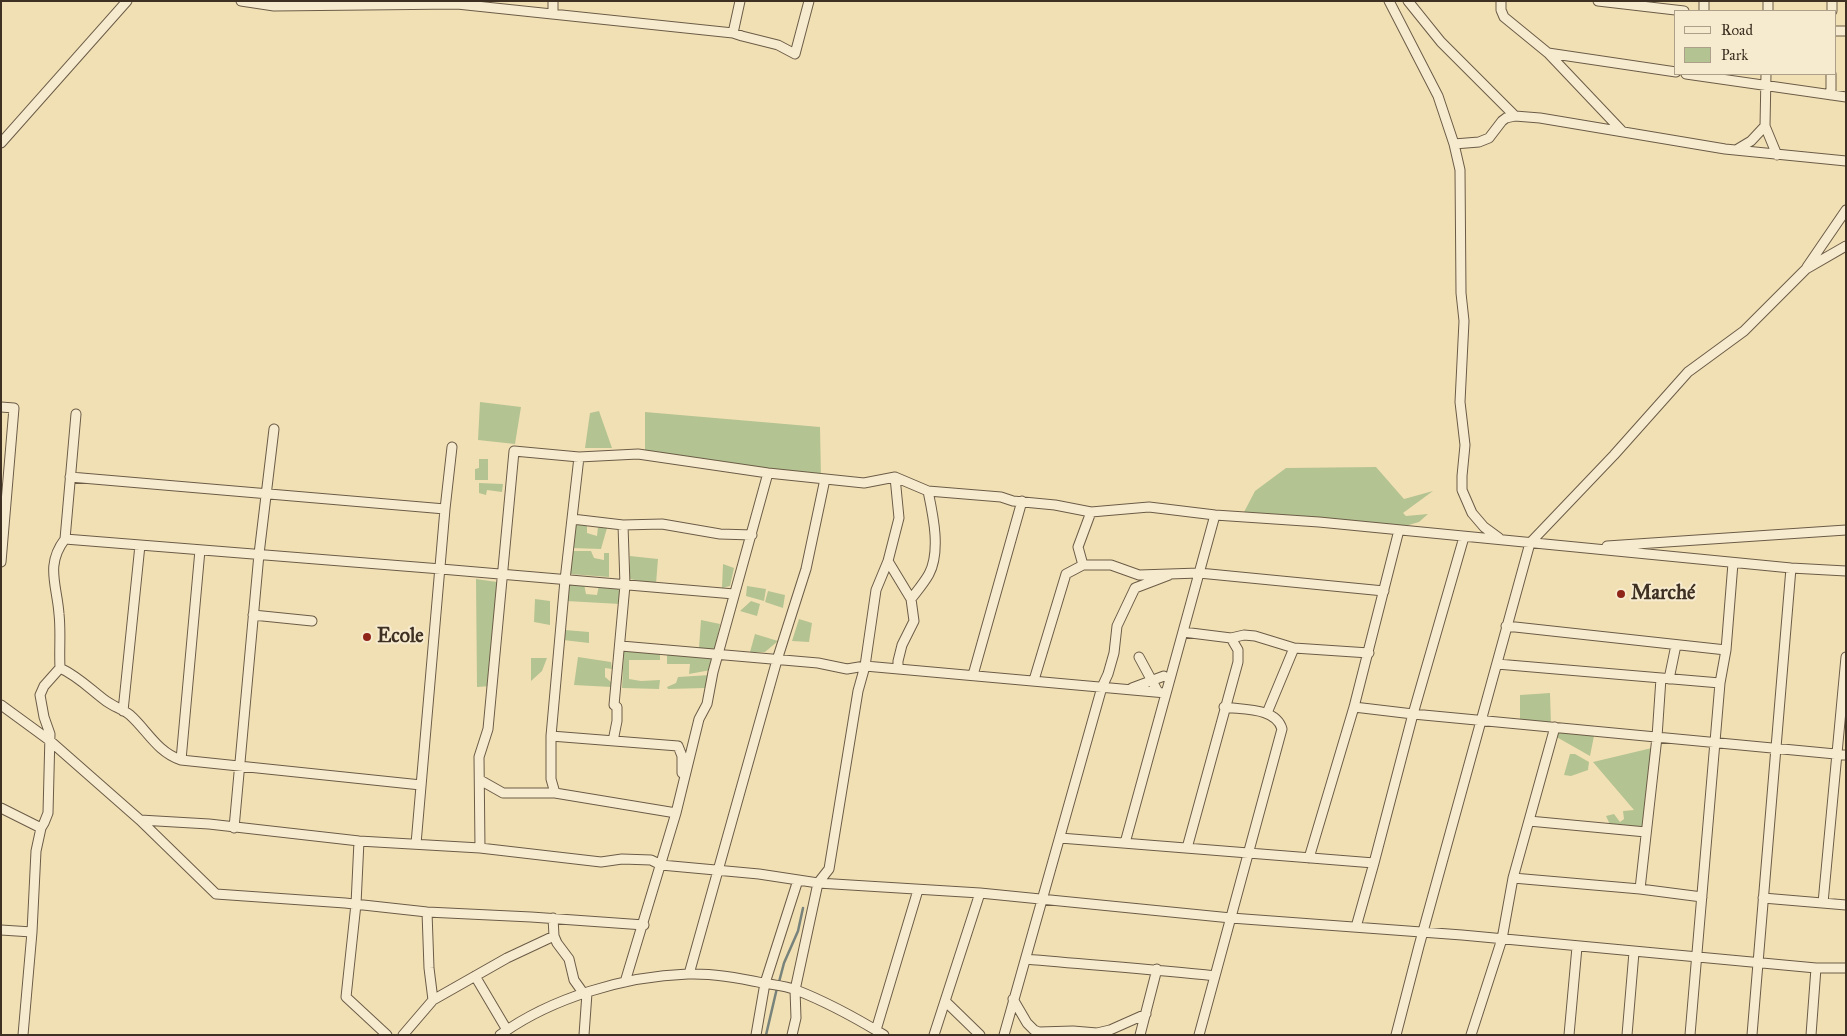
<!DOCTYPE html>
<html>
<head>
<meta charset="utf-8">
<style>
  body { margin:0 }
  #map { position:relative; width:1847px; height:1036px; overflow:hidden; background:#f2e0b5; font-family:"IM FELL Great Primer",serif }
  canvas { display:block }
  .frame { position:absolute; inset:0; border:2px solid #3e3022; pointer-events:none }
  .legend { position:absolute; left:1674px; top:10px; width:162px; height:65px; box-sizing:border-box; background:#f7ebcf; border:1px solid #ada08a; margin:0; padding:6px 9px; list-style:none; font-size:15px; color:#3e3022 }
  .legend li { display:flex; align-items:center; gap:10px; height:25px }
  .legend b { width:25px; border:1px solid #ada08a }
</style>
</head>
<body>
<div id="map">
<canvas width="1847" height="1036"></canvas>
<div class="frame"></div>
<ul class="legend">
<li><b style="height:6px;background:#f7ebcf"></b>Road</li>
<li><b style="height:14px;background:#b4c392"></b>Park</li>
</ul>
</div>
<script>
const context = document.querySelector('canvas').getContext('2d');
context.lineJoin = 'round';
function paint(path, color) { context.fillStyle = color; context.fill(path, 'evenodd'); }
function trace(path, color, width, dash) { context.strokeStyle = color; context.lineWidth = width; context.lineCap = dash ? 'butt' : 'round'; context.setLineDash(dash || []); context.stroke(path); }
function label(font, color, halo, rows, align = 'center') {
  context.font = font + ' "IM FELL Great Primer",serif'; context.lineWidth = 4; context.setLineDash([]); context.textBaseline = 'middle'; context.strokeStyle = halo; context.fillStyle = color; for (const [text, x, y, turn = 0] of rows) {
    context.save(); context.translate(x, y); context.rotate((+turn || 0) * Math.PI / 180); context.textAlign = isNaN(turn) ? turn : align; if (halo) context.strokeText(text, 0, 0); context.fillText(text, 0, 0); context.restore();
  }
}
paint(new Path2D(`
  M480,402l41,5 -6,37 -37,-4z
  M599,411l13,37h-27l5,-35z
  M645,412l175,15 1,51 -176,-24z
  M479,459h9v21h-13v-11l4,-1z
  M1376,467l28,32 29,-8 -30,22 3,3 22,-2 -9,8 -17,5 -159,-13 12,-23 31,-23z
  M479,483l24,1 -1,8 -15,-2 -1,5 -7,-2z
  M574,524l13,1v8l10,3 1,-9 9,1 -6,21 -30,-1z
  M571,551h20l3,7 10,2v-7h5v24l-40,-3z
  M630,556l28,3 -2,25 -26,-5z
  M723,564l11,4 -4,18 -8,2z
  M476,579l21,3 -6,104 -14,1z
  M584,584l2,10 11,1 2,-10 22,3 -1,16 -54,-3 2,-16z
  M747,586l19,3 -2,12 -18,-5z
  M768,591l17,4 -2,13 -18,-6z
  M535,599l15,2v24l-16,-3z
  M751,601l9,3 -3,12 -17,-5z
  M799,619l13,4 -3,19 -17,-1z
  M701,620l19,4 -5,26 -16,-2z
  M565,630l24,2v11l-26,-3z
  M755,634l23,7 -13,11h-15z
  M624,649l36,4v7h-31v19l12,2 19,-1 -1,9 -37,-1z
  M667,653l47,4 -3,13 -22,4 1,-10h-23z
  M578,657l33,5 1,7 -7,-1v9l6,5v5l-37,-2z
  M531,658h16l-5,13 -11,10z
  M710,675l-5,13 -37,1 -1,-2 9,-4 2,-6z
  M1550,693l1,33 -31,-4v-27z
  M1555,727l40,4 -5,25 -37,-21z
  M1656,747l-10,85 -34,-3 -6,-13 8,-2 6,8 4,-3 -1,-8 11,-1 -41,-48z
  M1570,754h5l14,8 -1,8 -17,6 -7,-1z`), '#b4c392');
trace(new Path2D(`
  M779,982l5,-19 14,-32 5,-23
  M766,1035l11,-47`), '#77837b', 2.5);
const minor = new Path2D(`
  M241,1l33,5 183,-2 276,29 9,3 36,9 17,9 14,-53
  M1389,1l49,95 16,48 6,26 1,123 3,28 -4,81 5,43 -3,31v14l10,23 12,14 15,11
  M1408,1l33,41 74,74
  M1501,1v9l3,7 44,36 128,19
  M1598,1l86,10
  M1704,11v-10
  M1768,11v-10
  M1832,11v-10
  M553,13v-12
  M1836,31h10
  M733,33l7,-32
  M1548,53l74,78
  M1686,74l160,23
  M1766,74l-1,52 12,29
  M1831,95v-21
  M1,143l126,-142
  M1454,144l25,-2 10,-4 13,-17 4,-3 9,-2 25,2 185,31 121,12
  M1736,150l15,-9 14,-15
  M1807,267l39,-57
  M1,407l13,1 -13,154
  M70,477l375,32
  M572,519l51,6 39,-1 58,10 32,1
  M65,539l376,30 293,25
  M1607,546l239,-16
  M888,561l23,38 3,22 -12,24 -4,16v8
  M1083,565h28l28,10 60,-2 185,18
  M911,599c6,-8 13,-16 18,-25 12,-23 4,-59 -1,-83
  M253,615l59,6
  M1506,626l220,24
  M1183,632l48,6 13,-3 11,1 39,12 75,5
  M621,646l197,17 29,6 18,-3 301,27
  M1139,657l19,35
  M1497,664l223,19
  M60,668c18,8 31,22 46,33 8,6 17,8 24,14 17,15 27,37 51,45l240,25
  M973,675l49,-174
  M1669,679l7,-34
  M1034,680l32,-106 17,-9 -5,-18 13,-35
  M1132,688l32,-12
  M1,705l48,35 91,80 76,74 129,9 82,9 104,5 113,8
  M1354,707l59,7 433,41
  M123,711l17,-166
  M1267,713l27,-65
  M551,736l127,10 4,10v17
  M613,741l4,-20v-14l-3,-2 11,-120 -2,-60
  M181,760l19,-210
  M480,780l23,13h52l121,20
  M555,793l-4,-14v-43l14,-156 14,-123
  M1,808l40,20
  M140,820l69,4 150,17 121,7 121,14 21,-3 29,1 10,5 98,9 59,9 162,10 251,25 231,17 354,33h30
  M1529,821l117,11
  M234,828l25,-274 15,-125
  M1060,838l314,25
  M359,841l-3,63 -10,93 41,38
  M1125,843l90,-328
  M416,844l29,-335 7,-62
  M480,848l-1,-91 9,-28 26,-278 65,6 59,-3 130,19 96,10 31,-6 33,14 73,6 12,4 42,4 36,7 58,-5 66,8 104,7 472,46 55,3
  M1187,848l51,-186v-12l-7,-12
  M1309,858l45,-151 45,-177
  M1513,878l127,11 62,8
  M1640,889l17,-152 4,-59
  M1763,898l83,7
  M1823,903l23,-246
  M427,912l2,56 4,32
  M553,918l1,18 3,7 12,16 5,21 10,14
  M1356,927l18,-64 39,-149 51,-177
  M1,930l31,2
  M1026,959c63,6 126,10 189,17
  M689,974l88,-314 29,-91 19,-90
  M475,976l32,54
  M625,982l51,-169 23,-94 8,-15 6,-32 55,-199
  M1013,999l14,24 7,7 5,2 34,-1 24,2 13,-3 36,-16
  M945,1001l35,34
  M876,1030l42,-140
  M23,1035l9,-103 4,-81 5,-23 3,-5 4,-10 2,-79 -6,-17 -4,-22 4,-9 16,-18c-1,-18 1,-36 -1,-54 -2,-29 -14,-49 6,-75l11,-125
  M403,1035l30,-35 74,-42 47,-22
  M500,1035c51,-37 125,-59 188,-61 24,-1 52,4 75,9 11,2 23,3 33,7 31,12 60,28 88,45
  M584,1035l3,-42
  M756,1035l9,-52 33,-103
  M792,1035l4,-17 -1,-28 23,-107 11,-14 29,-178 7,-25 11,-76 12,-29 11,-43 -4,-41
  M934,1035l46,-142
  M1004,1035l98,-348 6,-13 6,-21 3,-27 18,-38 34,-13
  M1140,1035l17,-66
  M1199,1035l83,-306c-6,-22 -40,-19 -58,-22
  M1396,1035l23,-89 111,-403 84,-88 74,-83 56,-41 62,-62 40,-23
  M1471,1035l31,-96 11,-61 42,-151
  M1569,1035l8,-88
  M1627,1035l7,-83
  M1690,1035l30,-352 6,-33 7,-87
  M1752,1035l39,-467
  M1811,1035l5,-67`);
trace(minor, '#6b5c47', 11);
trace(minor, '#f7ebcf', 9);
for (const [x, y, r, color] of [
  [1621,594,5,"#8f2418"],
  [367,637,5,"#8f2418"]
]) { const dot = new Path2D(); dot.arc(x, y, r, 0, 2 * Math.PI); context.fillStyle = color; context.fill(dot); trace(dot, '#f7ebcf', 2); }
label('bold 20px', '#3e3022', '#f7ebcf', [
  ["Marché",1631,594],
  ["Ecole",377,637]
], 'left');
</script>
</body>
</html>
